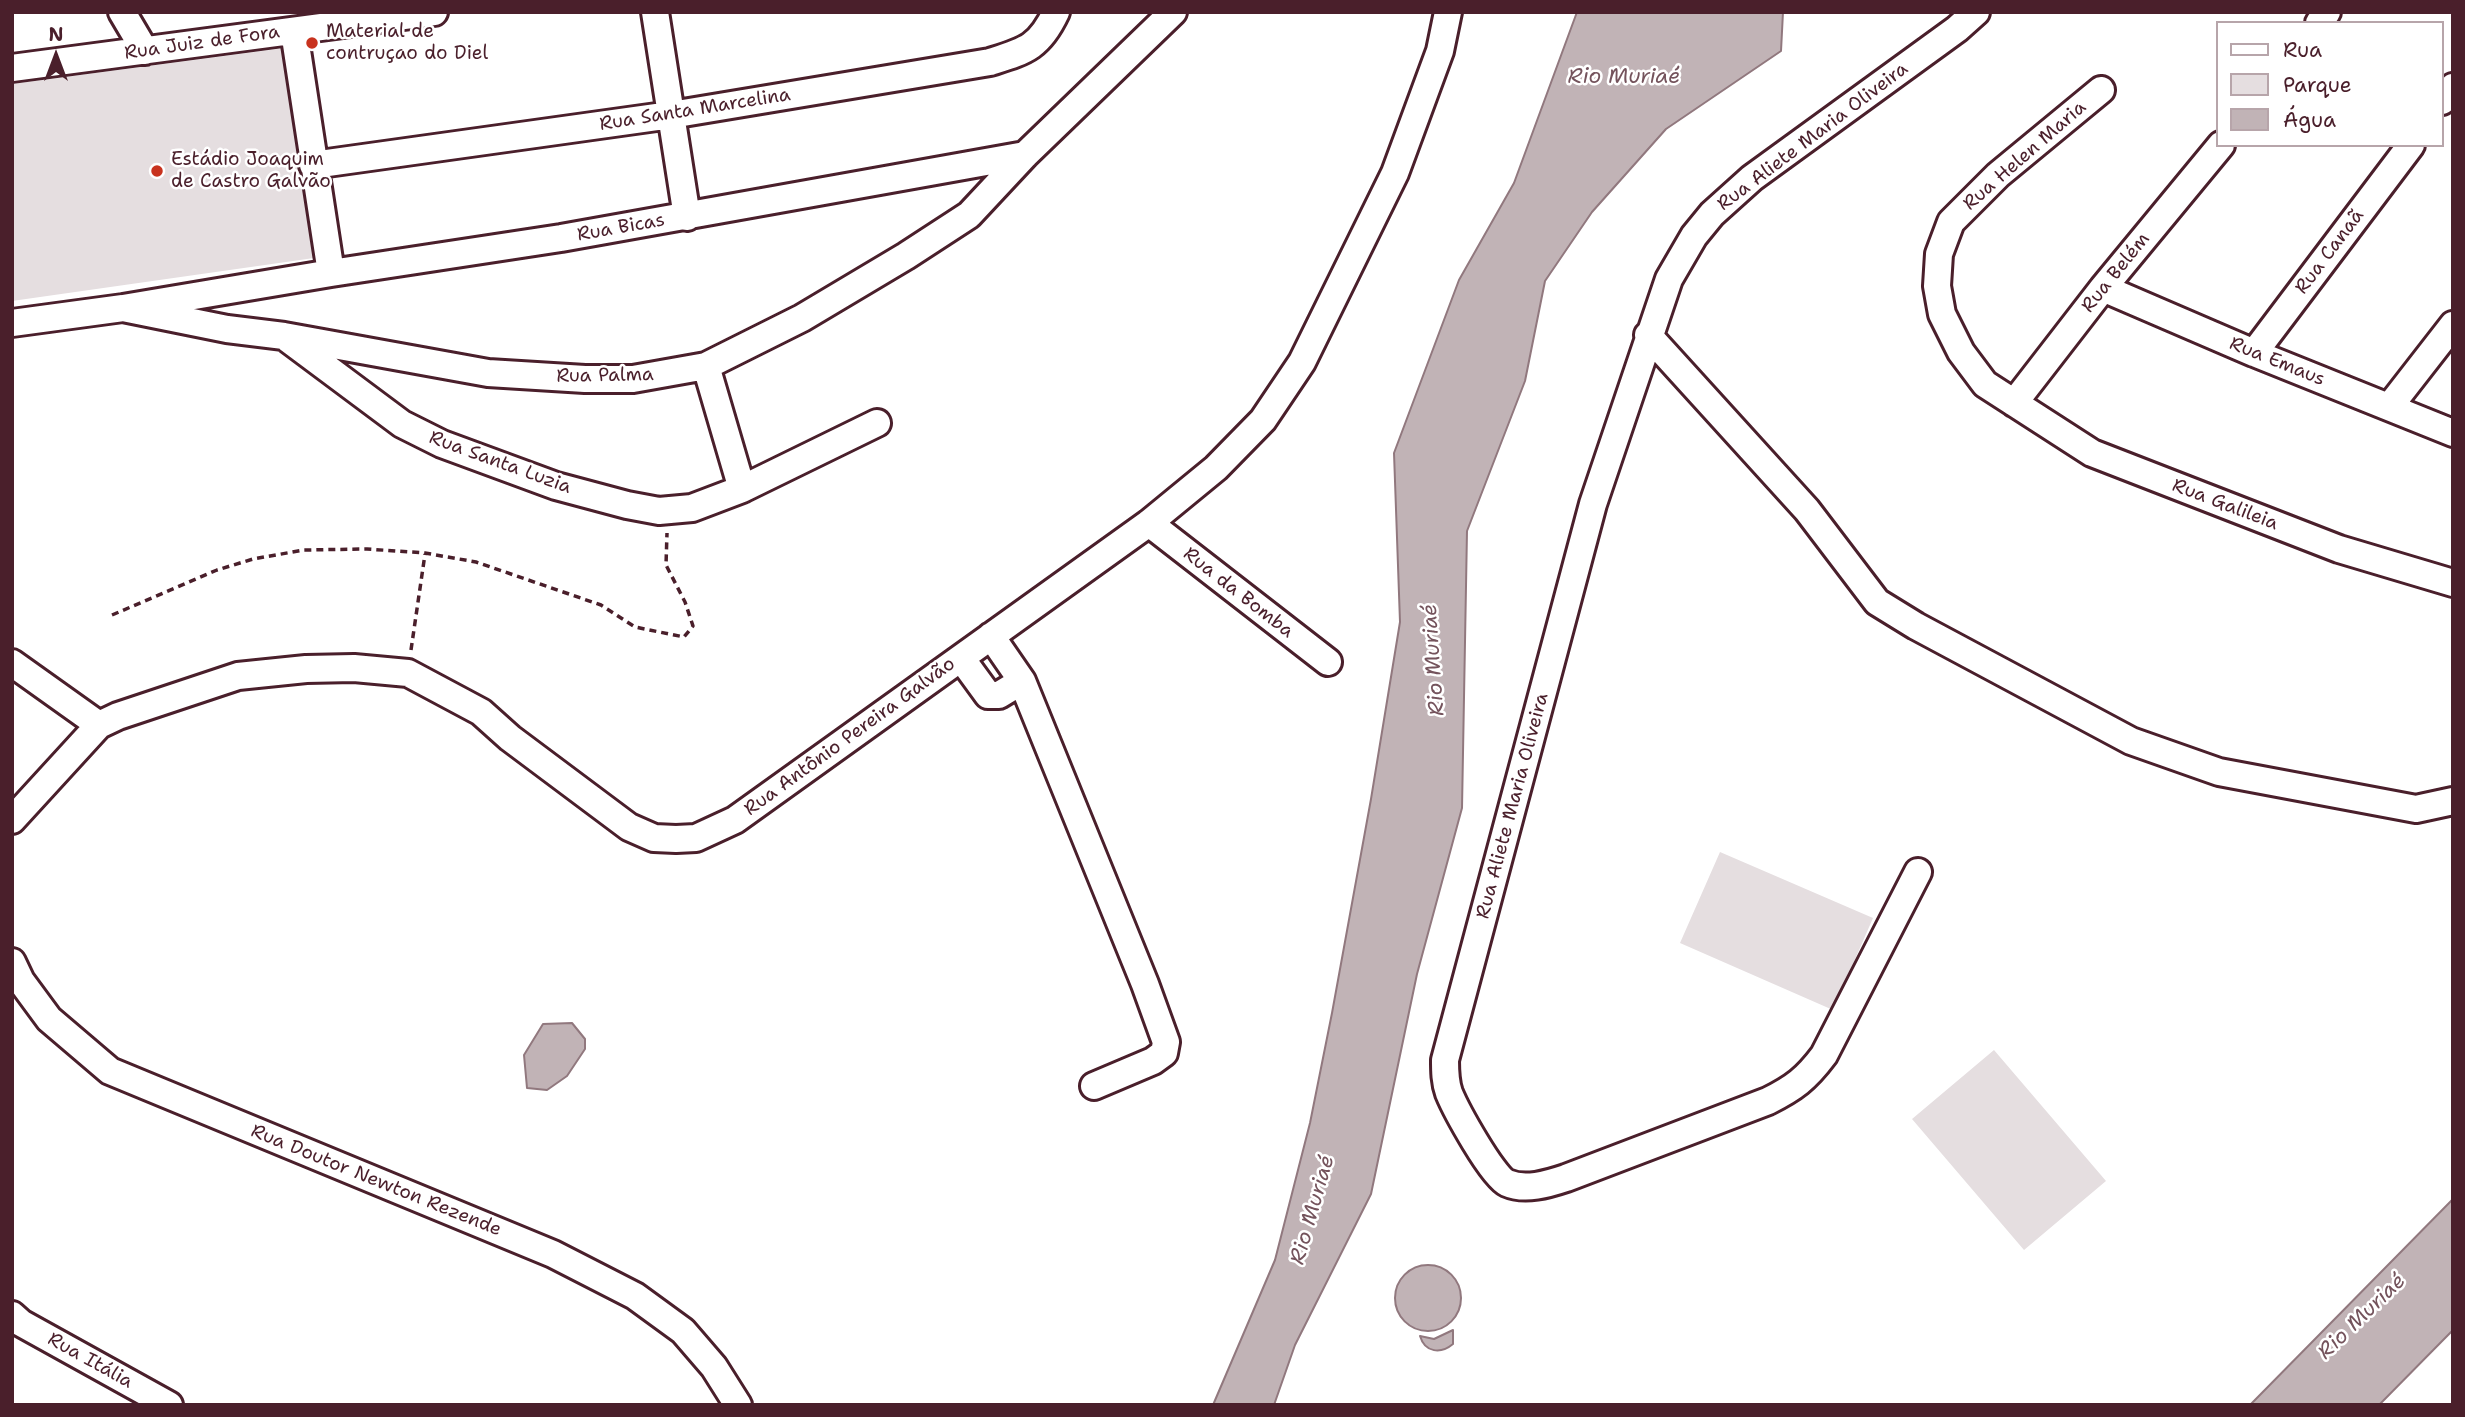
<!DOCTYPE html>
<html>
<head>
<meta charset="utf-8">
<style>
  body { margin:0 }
  #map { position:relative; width:2465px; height:1417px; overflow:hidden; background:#fff; font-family:"Shantell Sans",sans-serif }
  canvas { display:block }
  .frame { position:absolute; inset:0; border:14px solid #4a1f2b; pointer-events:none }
  .legend { position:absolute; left:2216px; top:21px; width:228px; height:126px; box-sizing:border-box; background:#fff; border:2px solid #b7a5aa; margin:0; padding:9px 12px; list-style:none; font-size:21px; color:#4a1f2b }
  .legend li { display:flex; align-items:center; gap:14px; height:35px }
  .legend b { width:35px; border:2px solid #b7a5aa }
  .north { position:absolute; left:21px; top:21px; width:70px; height:70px; -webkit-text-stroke:5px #fff; paint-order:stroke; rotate:0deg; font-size:19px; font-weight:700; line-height:28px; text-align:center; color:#4a1f2b }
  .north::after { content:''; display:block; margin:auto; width:24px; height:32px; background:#4a1f2b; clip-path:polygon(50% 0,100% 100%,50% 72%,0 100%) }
</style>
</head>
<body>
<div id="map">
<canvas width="2465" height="1417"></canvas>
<div class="frame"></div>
<ul class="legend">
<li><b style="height:9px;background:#fff"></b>Rua</li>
<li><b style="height:19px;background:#e5dee0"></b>Parque</li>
<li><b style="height:19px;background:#c1b3b6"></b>Água</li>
</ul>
<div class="north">N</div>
</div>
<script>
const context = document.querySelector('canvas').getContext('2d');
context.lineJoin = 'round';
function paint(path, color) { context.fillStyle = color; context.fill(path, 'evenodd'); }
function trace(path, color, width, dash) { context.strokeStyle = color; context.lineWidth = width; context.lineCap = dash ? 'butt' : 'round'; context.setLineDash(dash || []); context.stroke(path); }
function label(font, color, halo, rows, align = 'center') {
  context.font = font + ' "Shantell Sans",sans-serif'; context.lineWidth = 5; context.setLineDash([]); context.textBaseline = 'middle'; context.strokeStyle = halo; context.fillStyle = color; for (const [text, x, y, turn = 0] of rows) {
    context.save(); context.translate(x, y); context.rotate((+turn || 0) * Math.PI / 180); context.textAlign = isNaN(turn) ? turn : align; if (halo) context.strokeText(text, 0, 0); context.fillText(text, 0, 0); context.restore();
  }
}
paint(new Path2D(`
  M285,48l29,210 -302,43v-217z
  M1720,852l153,66 -40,92 -153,-67z
  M1994,1050l112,131 -82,69 -112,-131z`), '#e5dee0');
const water = new Path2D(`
  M1577,12h206l-2,39 -115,78 -74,83 -47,69 -20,100 -58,150 -5,277 -45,166 -46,220 -76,151 -21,60h-61l62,-145 35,-137 22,-110 39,-214 29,-177 -6,-169 65,-173 55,-97z
  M572,1023l13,16v10l-18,27 -20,14 -20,-2 -3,-33 19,-31z
  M2453,1199v131l-74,75h-129z
  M1395 1298a33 33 0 1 1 66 0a33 33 0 1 1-66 0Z
  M1453,1330v14c-12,10 -28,9 -33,-8l14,3z`);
paint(water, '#c1b3b6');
trace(water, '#91787e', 2);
const minor = new Path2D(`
  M122,12l23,39
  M655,12l32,205
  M2319,23l8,-11
  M294,31l37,242
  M12,68l422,-56
  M2101,90l-103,85 -47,47 -12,32 -2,32 5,28 19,38 24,32 107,69 247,96 114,34
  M2442,101l11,-14
  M313,165l358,-50 319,-53c35,-11 49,-14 66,-50
  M2103,288l151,65 199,80
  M123,308l104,21 57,7 204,37 97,6h48l73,-13 96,-48 104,-62 63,-41 56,-60 148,-143
  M12,323l111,-15 208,-35 230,-35 464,-83
  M1648,335l159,175 70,92 39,24 215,115 88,31 197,37 37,-8
  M288,339l114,85 40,20 114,42 71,19 32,6 33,-3 50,-19 135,-66
  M2254,353l157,-208
  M706,366l36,123
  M2014,403l89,-115 118,-143
  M2390,406l63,-81
  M1149,523l179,139
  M991,636l31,45 123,303 21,58 -2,11 -11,8 -59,25
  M961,658l27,37h11l23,-14
  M12,663l87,62
  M12,820l87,-95 19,-9 120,-40 68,-7 48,-1 54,5 73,39 29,26 119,89 25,11 22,1 20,-1 39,-18 414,-297 67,-55 47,-48 39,-58 93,-189 45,-122 8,-39
  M1918,872l-94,183c-18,24 -30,33 -56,46l-202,77c-18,6 -41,13 -59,5 -15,-7 -51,-73 -58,-90 -4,-11 -4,-22 -4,-33l148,-556 76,-225 25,-43 18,-22 40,-36 205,-149 19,-17
  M12,962l9,19 28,38 61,52 443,183 82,42 48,35 31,36 24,38
  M12,1315l9,8 148,82`);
trace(minor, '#4a1f2b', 32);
trace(new Path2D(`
  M112,615l105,-45 36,-11 51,-9 63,-1 58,4 51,9 125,43 34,22 49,10 9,-11 -8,-24 -19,-37 1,-32
  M411,650l14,-96`), '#4a1f2b', 3.5, [7, 5]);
trace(minor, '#fff', 26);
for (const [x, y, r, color] of [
  [312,43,7,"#c8321e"],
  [157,171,7,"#c8321e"]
]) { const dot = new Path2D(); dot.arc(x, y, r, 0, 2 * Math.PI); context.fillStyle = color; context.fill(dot); trace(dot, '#fff', 2.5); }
label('19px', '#4a1f2b', '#fff', [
  ["Material de",326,32],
  ["contruçao do Diel",326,54],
  ["Estádio Joaquim",171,160],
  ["de Castro Galvão",171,182]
], 'left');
label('19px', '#4a1f2b', '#fff', [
  ["Rua Juiz de Fora",202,43,-8],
  ["Rua Santa Marcelina",695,110,-9],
  ["Rua Aliete Maria Oliveira",1813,137,-37],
  ["Rua Helen Maria",2025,156,-41],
  ["Rua Bicas",621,228,-10],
  ["Rua Canaã",2330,252,-53],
  ["Rua Belém",2116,273,-51],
  ["Rua Emaus",2277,362,22],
  ["Rua Palma",605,376,-1],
  ["Rua Santa Luzia",500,463,20],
  ["Rua Galileia",2225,505,21],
  ["Rua da Bomba",1238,593,38],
  ["Rua Antônio Pereira Galvão",850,737,-36],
  ["Rua Aliete Maria Oliveira",1513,806,-75],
  ["Rua Doutor Newton Rezende",376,1181,22],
  ["Rua Itália",90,1361,29]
]);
label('italic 21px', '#74535c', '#fff', [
  ["Rio Muriaé",1624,78],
  ["Rio Muriaé",1434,660,-94],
  ["Rio Muriaé",1313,1210,-74],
  ["Rio Muriaé",2362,1317,-44]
]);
</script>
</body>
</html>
